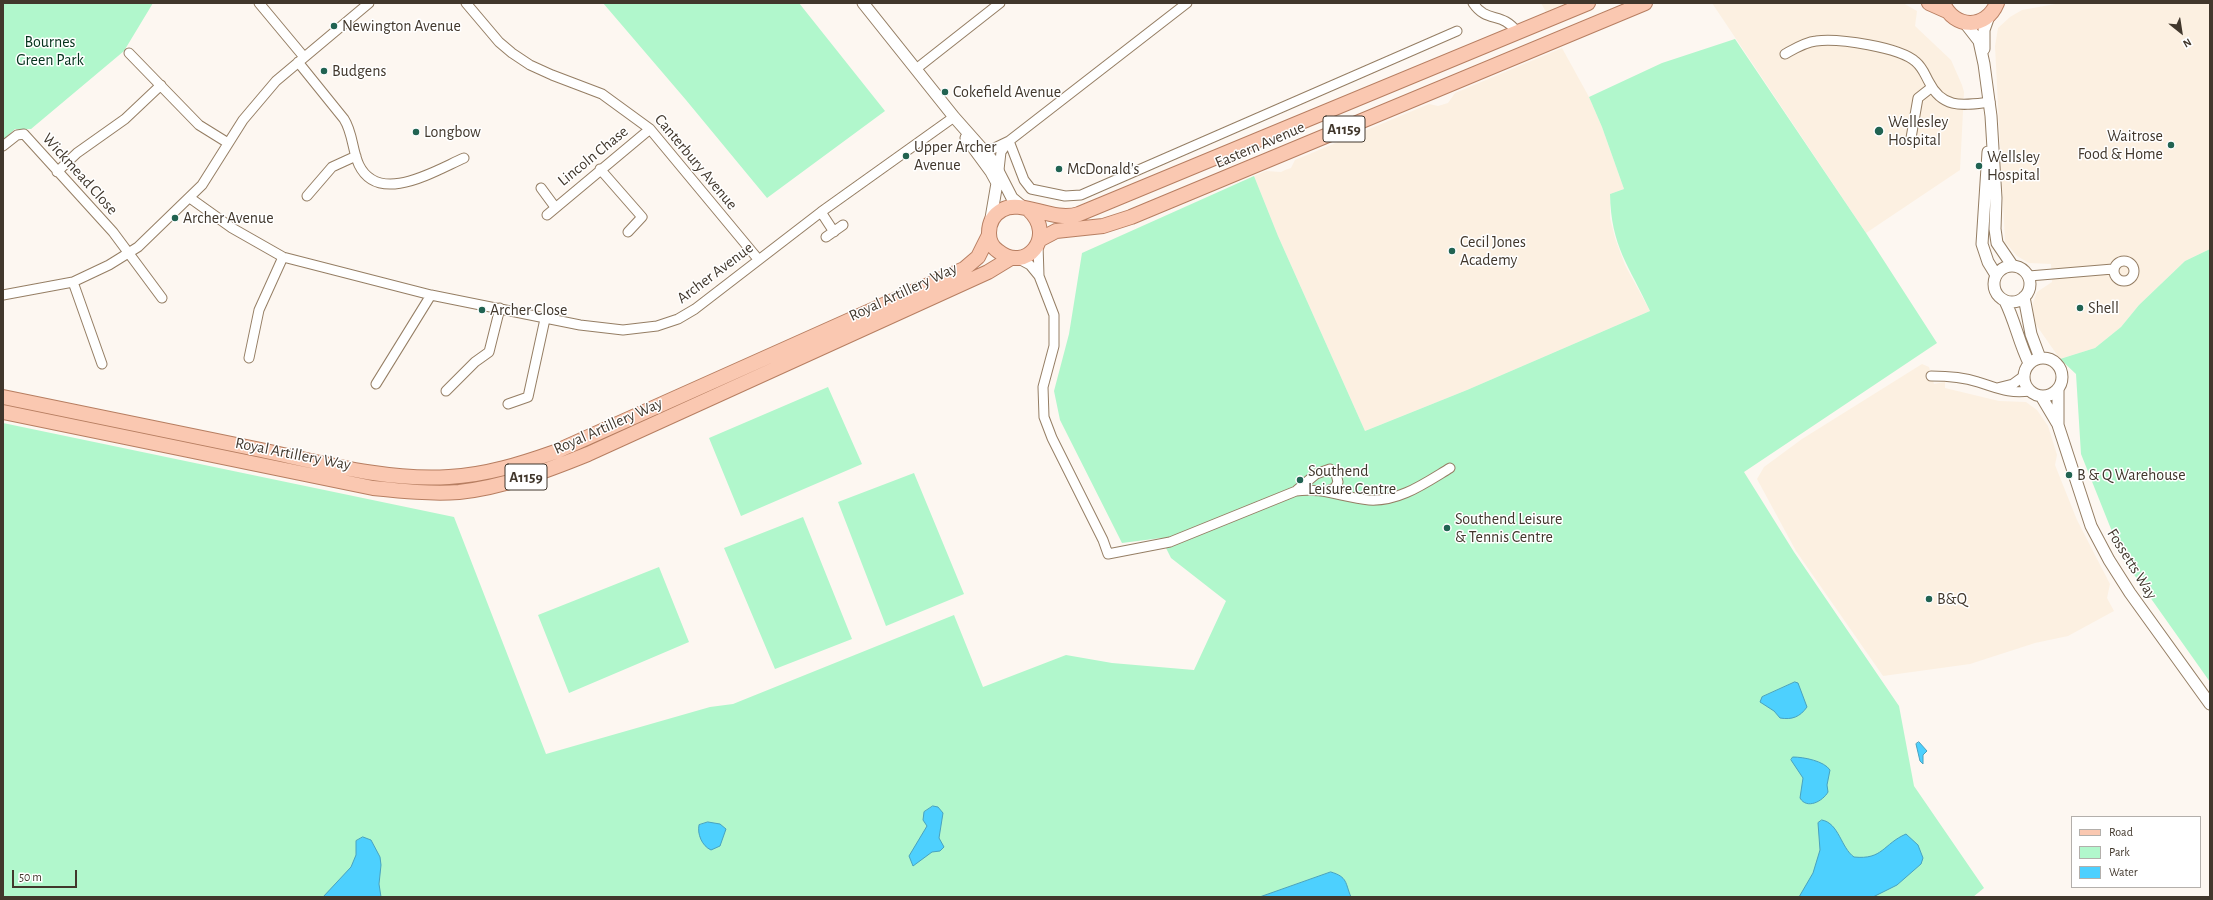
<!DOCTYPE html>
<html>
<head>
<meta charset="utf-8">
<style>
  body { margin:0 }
  #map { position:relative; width:2213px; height:900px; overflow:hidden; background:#fdf7f1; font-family:"Alegreya Sans",sans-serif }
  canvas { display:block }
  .frame { position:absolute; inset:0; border:4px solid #41372c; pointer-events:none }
  .legend { position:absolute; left:2071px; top:816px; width:130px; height:72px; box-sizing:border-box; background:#fff; border:1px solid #b3afab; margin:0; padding:5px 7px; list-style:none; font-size:12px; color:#41372c }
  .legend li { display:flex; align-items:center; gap:8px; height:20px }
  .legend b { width:20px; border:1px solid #b3afab }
  .north { position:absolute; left:2161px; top:12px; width:40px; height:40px; -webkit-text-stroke:3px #fff; paint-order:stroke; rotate:150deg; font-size:11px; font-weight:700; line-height:16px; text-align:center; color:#41372c }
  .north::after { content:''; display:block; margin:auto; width:14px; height:18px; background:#41372c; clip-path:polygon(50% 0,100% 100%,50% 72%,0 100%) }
  .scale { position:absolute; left:12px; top:870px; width:65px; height:18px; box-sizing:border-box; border:2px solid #41372c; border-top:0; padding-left:5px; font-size:12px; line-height:14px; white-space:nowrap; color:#41372c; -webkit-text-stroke:3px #fff; paint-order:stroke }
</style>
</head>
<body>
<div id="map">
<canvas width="2213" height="900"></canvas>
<div class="frame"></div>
<ul class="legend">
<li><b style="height:5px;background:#fac8b1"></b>Road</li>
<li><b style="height:11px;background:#b1f7cc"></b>Park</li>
<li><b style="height:11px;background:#4dd0fe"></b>Water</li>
</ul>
<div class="north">N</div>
<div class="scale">50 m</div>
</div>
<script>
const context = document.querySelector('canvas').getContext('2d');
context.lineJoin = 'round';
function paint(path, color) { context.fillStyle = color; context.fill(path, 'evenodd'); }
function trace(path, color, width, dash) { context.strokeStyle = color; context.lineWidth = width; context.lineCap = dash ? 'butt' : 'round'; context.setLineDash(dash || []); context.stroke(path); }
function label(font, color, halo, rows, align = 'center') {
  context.font = font + ' "Alegreya Sans",sans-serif'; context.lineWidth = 3; context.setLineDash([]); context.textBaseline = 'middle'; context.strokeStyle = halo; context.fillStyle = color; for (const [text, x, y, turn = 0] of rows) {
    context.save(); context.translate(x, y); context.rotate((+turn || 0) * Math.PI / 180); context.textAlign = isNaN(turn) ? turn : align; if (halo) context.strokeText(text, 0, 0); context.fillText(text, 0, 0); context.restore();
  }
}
paint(new Path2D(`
  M1541,3h26l-21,9z
  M1712,3h191l14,8 -2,15 36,34 11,25 2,7 -4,78 -94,63z
  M2061,3h147l2,4v242l-25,12 -46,44 -18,22 -26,21 -35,11 -28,-40 1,-16 4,-11 15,-10 -1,-18 -22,-1 -12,-7 -12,-14 -10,-196 3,-18 12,-11 12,-7z
  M1562,48l27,49 13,30 22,62 -14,5v24l5,20 10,27 25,46 -183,79 -102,41 -87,-195 -24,-60 12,-5 15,1 4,-2 6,-2 4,-8 134,-56 9,2 10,-3 7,-10z
  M1922,364l7,3 5,17 11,-2v6l54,13 27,1 11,8 11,16 9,29 -2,10 22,55 33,64 -3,14 7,13 -46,25 -33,7 -65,21 -87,12 -87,-125 -39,-72 7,-12 38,-28z`), '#fcf0e1');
paint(new Path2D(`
  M3,3h150l-29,48 -93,78h-16l-12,11z
  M603,3h196l86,108 -118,87 -81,-98z
  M1735,39l131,194 71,110 -193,129 50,80 105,154 15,80 70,102 -11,9h-1970v-474l451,94 92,237 164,-47 23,-3 221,-89 29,72 83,-32 46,8 82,7 32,-69 -55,-43 -10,-20 -39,5 -62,-123 -6,-29 15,-57 13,-81 172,-77 24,60 87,195 102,-41 183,-79c-21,-46 -39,-64 -40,-117l14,-5 -22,-62 -13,-30 73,-34z
  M2210,249v433l-87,-123 -42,-105 -5,-80 -16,-15 35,-11 26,-21 18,-22 46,-44z
  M828,387l34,77 -121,52 -32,-78z
  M914,473l50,121 -78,32 -48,-124z
  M803,517l49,122 -77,30 -51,-121z
  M659,567l30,75 -120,51 -31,-78z`), '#b1f7cc');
const water = new Path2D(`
  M1795,682l3,1 9,24c-7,10 -15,13 -27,11l-6,-7 -14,-9 2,-5z
  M1919,742l8,9 -4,4v9l-3,-3 -4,-17z
  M1793,757c11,0 31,4 37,13l-3,15 1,7c-5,9 -21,18 -28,6l3,-20 -12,-18z
  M933,806l5,1 5,6 -4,25 5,9 -4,4 -8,1 -19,14 -4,-10 18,-30 -4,-6 1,-8z
  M1822,820c17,3 19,28 32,37 29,3 29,-13 52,-23l12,11 5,13 -2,6 -24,21 -24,12h-74l14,-24 7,-23 -2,-27z
  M708,822l12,2 6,5 -6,17 -9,4c-9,-4 -14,-16 -12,-25z
  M363,837l8,3 9,17 1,8 -2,19 2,13h-58l28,-30 5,-12v-14z
  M1331,872c17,5 14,11 20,25h-91z`);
paint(water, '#4dd0fe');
trace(water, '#49a2bf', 1);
const minor = new Path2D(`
  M259,3l45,54
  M466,3l33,39 13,11 18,12 22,10 50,19 48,35 108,130
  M1473,3c14,21 29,8 44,29
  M129,53l70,72 29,18
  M1785,54c9,-5 20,-12 31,-13 22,-3 84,6 100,21 7,6 9,13 13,20 14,28 35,23 61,20
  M298,62l46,57c9,14 8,31 15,46 20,41 77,5 105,-7
  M916,69l84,-66
  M1911,138l7,-40 14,-11
  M1009,141l15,39 7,9 34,7 16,-1 376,-164
  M3,146l14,-11 7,-1 89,98 49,66
  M985,157l1,-5 23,-11 178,-138
  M600,169l42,48 -14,15
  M999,170l2,-18 7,-10
  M57,172l20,-19 48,-34 36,-34
  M541,188l14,19
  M307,196l25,-29 24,-11
  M190,198l42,30 51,29 148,38 149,30 43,5 34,-4 21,-7 17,-10 126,-97 133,-95
  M821,212l13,20
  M547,215l103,-86
  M826,237l17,-12
  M1038,244l1,32
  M1017,258l13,7 9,11 15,39v31l-11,41 1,30 8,21 51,102 5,14 62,-12 126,-51c26,-4 48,7 73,9 30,2 56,-17 81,-32
  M2114 271a10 10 0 1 1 20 0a10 10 0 1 1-20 0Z
  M2029,276l84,-7
  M73,282l29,82
  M3,295l70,-13 36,-17 29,-18 64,-62 41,-65 33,-39 93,-78
  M249,358l10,-48 24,-53
  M1931,376c16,0 32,1 47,6 20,6 31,12 52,9
  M376,384l55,-89
  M1997,388l16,-4 11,-8
  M446,391l29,-29 14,-10 11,-44
  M508,404l20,-7 17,-78
  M1297,490l19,-16 14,-5 6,5 2,8 -3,6 -8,3`);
const tertiary = new Path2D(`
  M863,3l91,114 39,44 19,37 12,10
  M1965,23l14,18 5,23 7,52 5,82 -1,31 2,14 15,22
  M1984,49v-19l5,-14
  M966,138l25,34 6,11 -7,41
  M1988,152l-6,92 6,18 8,13
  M1994 284a18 18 0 1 1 36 0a18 18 0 1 1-36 0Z
  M2024,297l7,37 9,24
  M2005,301c10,20 14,42 24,62
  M2024 377a19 19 0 1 1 38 0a19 19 0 1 1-38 0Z
  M2058,389v36l33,101 18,34 21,33 80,111
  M2041,396l16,27`);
const primary = new Path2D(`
  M1929,3l18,8
  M1943,3c11,26 43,27 54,0
  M1029,210c28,26 -3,64 -31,41 -6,-4 -9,-11 -9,-18 0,-10 4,-18 13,-23 19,-12 50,13 77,4l509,-211
  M1039,240l17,-9 47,-5 28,-9 514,-214
  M3,397c86,17 172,35 258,53 61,13 125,31 188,27 37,-2 72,-13 106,-25l409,-183 14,-12 11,-22
  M3,412l370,76c29,3 58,6 86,4 45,-5 87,-21 129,-38l400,-182 23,-14`);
trace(minor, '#957e64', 11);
trace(tertiary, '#957e64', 13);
trace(primary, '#b77e61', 16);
trace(minor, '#fff', 9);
trace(tertiary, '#fff', 11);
trace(primary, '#fac8b1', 14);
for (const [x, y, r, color] of [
  [334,26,4,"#216352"],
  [324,71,4,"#216352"],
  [945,92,4,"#216352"],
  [1879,131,5,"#216352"],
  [416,132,4,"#216352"],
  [2171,145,4,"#216352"],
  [906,156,4,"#216352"],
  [1979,166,4,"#216352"],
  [1059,169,4,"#216352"],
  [175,218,4,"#216352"],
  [1452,251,4,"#216352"],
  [2080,308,4,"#216352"],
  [482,310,4,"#216352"],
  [2069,475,4,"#216352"],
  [1300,480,4,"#216352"],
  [1447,528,4,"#216352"],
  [1929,599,4,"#216352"]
]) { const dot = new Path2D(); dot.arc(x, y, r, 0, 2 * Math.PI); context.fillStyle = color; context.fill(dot); trace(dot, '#fff', 1.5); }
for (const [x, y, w] of [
  [1344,129,42],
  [526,477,42]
]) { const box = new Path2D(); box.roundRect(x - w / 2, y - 13, w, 26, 3); context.fillStyle = '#fff'; context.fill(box); trace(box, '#41372c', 1); }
label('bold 15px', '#41372c', null, [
  ["A1159",1344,129],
  ["A1159",526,477]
]);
label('16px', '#41372c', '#fff', [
  ["Newington Avenue",342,26],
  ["Budgens",332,71],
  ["Cokefield Avenue",953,92],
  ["Wellesley",1888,122],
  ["Hospital",1888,140],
  ["Longbow",424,132],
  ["Waitrose",2163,136,"right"],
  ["Food & Home",2163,154,"right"],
  ["Upper Archer",914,147],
  ["Avenue",914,165],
  ["Wellsley",1987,157],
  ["Hospital",1987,175],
  ["McDonald's",1067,169],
  ["Archer Avenue",183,218],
  ["Cecil Jones",1460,242],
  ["Academy",1460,260],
  ["Shell",2088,308],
  ["Archer Close",490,310],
  ["Southend",1308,471],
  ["Leisure Centre",1308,489],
  ["B & Q Warehouse",2077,475],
  ["Southend Leisure",1455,519],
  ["& Tennis Centre",1455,537],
  ["B&Q",1937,599]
], 'left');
label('16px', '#05331d', '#fff', [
  ["Bournes",50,42],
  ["Green Park",50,60]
]);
label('16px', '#41372c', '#fff', [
  ["Eastern Avenue",1260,145,-23],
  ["Lincoln Chase",593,156,-39],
  ["Canterbury Avenue",696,162,50],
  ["Wickmead Close",80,174,48],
  ["Archer Avenue",715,273,-37],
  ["Royal Artillery Way",903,292,-25],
  ["Royal Artillery Way",608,426,-24],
  ["Royal Artillery Way",293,454,11],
  ["Fossetts Way",2132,564,58]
]);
</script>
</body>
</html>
